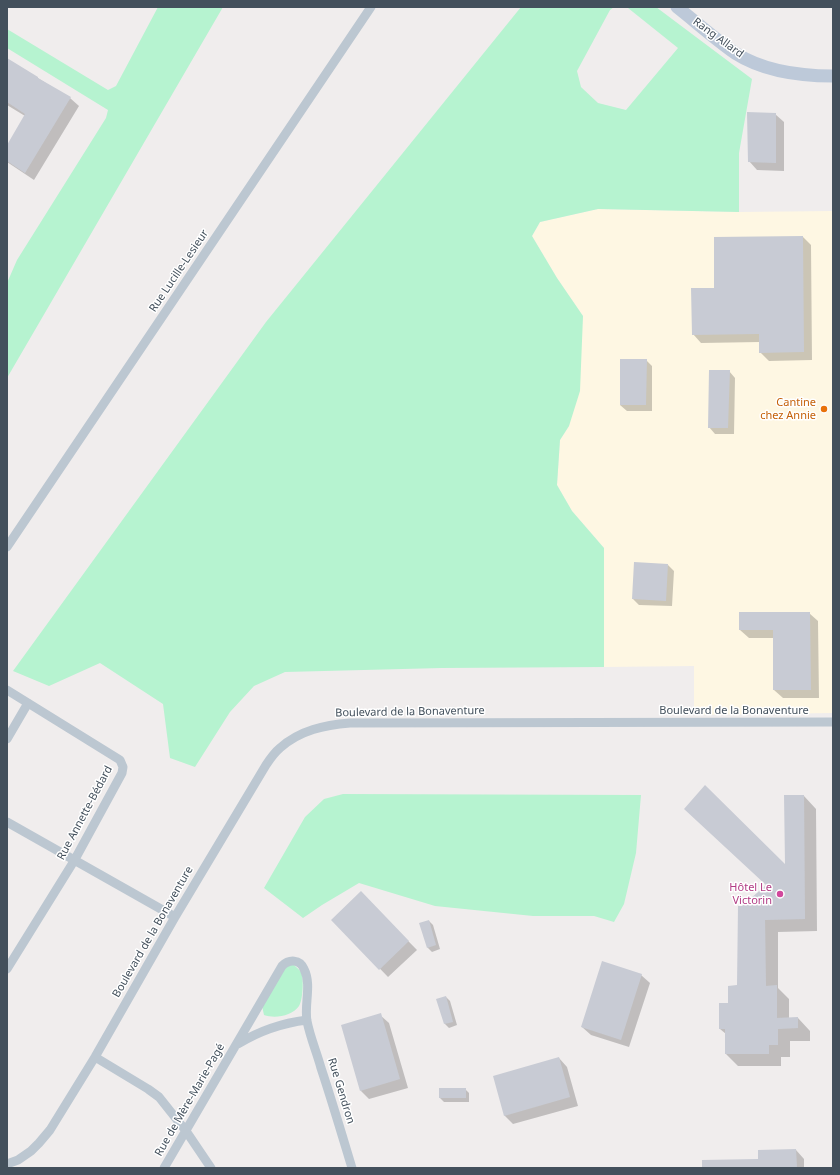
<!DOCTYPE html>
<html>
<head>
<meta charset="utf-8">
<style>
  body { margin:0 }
  #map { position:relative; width:840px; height:1175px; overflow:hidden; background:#f0eded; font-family:"Noto Sans",sans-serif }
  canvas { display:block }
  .frame { position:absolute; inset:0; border:8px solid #43505c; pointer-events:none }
</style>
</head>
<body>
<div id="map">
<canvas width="840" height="1175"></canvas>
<div class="frame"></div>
</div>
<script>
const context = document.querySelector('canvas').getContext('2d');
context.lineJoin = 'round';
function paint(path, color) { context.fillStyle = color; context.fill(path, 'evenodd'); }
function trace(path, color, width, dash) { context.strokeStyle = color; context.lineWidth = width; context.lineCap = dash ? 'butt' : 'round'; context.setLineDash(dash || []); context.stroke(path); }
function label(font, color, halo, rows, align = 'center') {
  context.font = font + ' "Noto Sans",sans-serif'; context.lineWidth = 3; context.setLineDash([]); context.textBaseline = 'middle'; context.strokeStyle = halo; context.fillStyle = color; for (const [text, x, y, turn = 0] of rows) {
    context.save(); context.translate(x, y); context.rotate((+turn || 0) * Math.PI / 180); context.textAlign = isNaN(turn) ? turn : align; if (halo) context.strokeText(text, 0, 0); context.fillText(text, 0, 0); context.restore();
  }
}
paint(new Path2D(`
  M598,209l141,3 94,-1v502l-139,2v-49l-90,1v-119l-32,-37 -15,-26 3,-45 9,-14 14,-110 -26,-38 -25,-42 8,-14z`), '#fef7e3');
paint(new Path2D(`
  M158,7h65l-216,371v-95l10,-23 89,-142 2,-8 -101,-62v-19l101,61 8,-4z
  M521,7h93l-4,3 -33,61 4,16 17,16 28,7 52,-62 -50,-40 -4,-1h32l96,72 -13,74v59l-141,-3 -58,13 -8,14 25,42 26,38 -3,75 -11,35 -9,14 -3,45 15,26 32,37v119l-162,1 -157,4 -31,14 -24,26 -35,55 -25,-9 -7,-54 -63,-41 -51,23 -36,-15 253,-349z
  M343,794l298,1 -5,58 -12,51 -10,18 -20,-6h-61l-98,-10 -76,-23 -37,22 -19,13 -39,-30 41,-71 19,-18z
  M289,965h5c2,2 5,4 7,7 3,6 2,28 -2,34 -7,10 -24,13 -35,9l-2,-9 20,-35z`), '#b6f3d0');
paint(new Path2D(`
  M7,59l63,39 9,8 -45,74 -27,-18v-15l18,-31 -18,-11z
  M775,114l9,8v49l-27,-1 -8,-9z
  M803,237l8,8 1,115 -43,1 -9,-9v-10l-59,1 -8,-9z
  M646,360l6,6v45h-25l-7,-6z
  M729,371l6,7 -1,56h-19l-6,-7z
  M668,565l6,6 -2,35 -33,-1 -6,-6z
  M809,613l9,8 1,77h-36l-9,-8v-52h-25l-9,-8z
  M804,796l12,13 1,122 -39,1v56l11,11v19h9l12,13v10h-20v16h-9v9h-43l-12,-12v-20l-6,-5 9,-25 9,-18 5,-79 24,-22 19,-19z
  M361,893l56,57 -29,27 -55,-57z
  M429,921l4,4 7,24 -8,3 -4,-4z
  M641,975l9,8 -21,64 -38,-12 -9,-8z
  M446,997l4,4 7,24 -8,3 -4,-4z
  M380,1015l9,8 19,65 -39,11 -8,-8z
  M559,1058l8,9 11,39 -65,18 -8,-8 -11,-39z
  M465,1089l4,4v9h-25l-4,-4z
  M796,1150l8,9v9h-101l56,-8z`), '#0003');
paint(new Path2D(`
  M7,58l31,19v1l33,19 -46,76 -18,-12v-16l18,-31 -18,-12z
  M747,112l29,1v50l-28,-1z
  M803,236l1,116 -45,1v-19l-67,1 -1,-47h23v-51z
  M620,359h27l-1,46h-26z
  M709,370h21l-2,58h-20z
  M634,562l34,2 -2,37 -34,-2z
  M739,612h71l1,78h-38v-60h-34z
  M705,785l80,79 -1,-69h20l1,124 -40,1 1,66 11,-1v33l21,-1v11l-20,1v16h-9v9h-44v-25h-6v-26h9v-17l9,-1 1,-79h4l24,-21 -82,-76z
  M361,891l48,50 -30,29 -48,-50z
  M429,920l7,25 -9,3 -8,-25z
  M602,961l40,13 -21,66 -40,-13z
  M446,996l7,26 -9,2 -8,-25z
  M381,1013l19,66 -40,12 -19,-66z
  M559,1057l11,40 -66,19 -11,-40z
  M439,1088h27v10h-27z
  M796,1149l1,19h-95v-8l56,-1v-9z`), '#c8cbd4');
trace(new Path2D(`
  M7,547l364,-540
  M7,690l113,70 3,7 -1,6 -48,88 -67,108
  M7,739l21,-36
  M7,822l168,95
  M238,1044c21,-13 45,-21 69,-24
  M95,1057l53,32 11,8 27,34 25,37
  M7,1164l11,-4 13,-9 8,-8 11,-13 45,-73 80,-140 91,-152c4,-6 9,-13 14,-17 20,-18 45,-23 70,-25l483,-1
  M164,1168l118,-202c7,-7 18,-7 22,3 8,16 0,35 3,52 3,16 10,32 14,47 11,33 21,67 31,100`), '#bcc7d1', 9);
trace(new Path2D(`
  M677,7c19,15 38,32 58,46 28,18 66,23 98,23`), '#bdc9d9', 13);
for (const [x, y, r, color] of [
  [824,409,4,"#e8710a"],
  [780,894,4,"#d1479c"]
]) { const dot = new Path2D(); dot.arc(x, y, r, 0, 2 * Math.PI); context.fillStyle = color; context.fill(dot); trace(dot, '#fff', 1.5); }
label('11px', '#43505c', '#fff', [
  ["Rang Allard",718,38,36],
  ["Rue Lucille-Lesieur",179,271,-56],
  ["Boulevard de la Bonaventure",734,711],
  ["Boulevard de la Bonaventure",410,712,-1],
  ["Rue Annette-Bédard",85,813,-62],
  ["Boulevard de la Bonaventure",153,932,-60],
  ["Rue Gendron",341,1091,73],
  ["Rue de Mère-Marie-Pagé",190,1100,-60]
]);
label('11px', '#c56008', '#fff', [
  ["Cantine",816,403],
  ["chez Annie",816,416]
], 'right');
label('11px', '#b23c85', '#fff', [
  ["Hôtel Le",772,888],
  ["Victorin",772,901]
], 'right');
</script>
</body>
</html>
